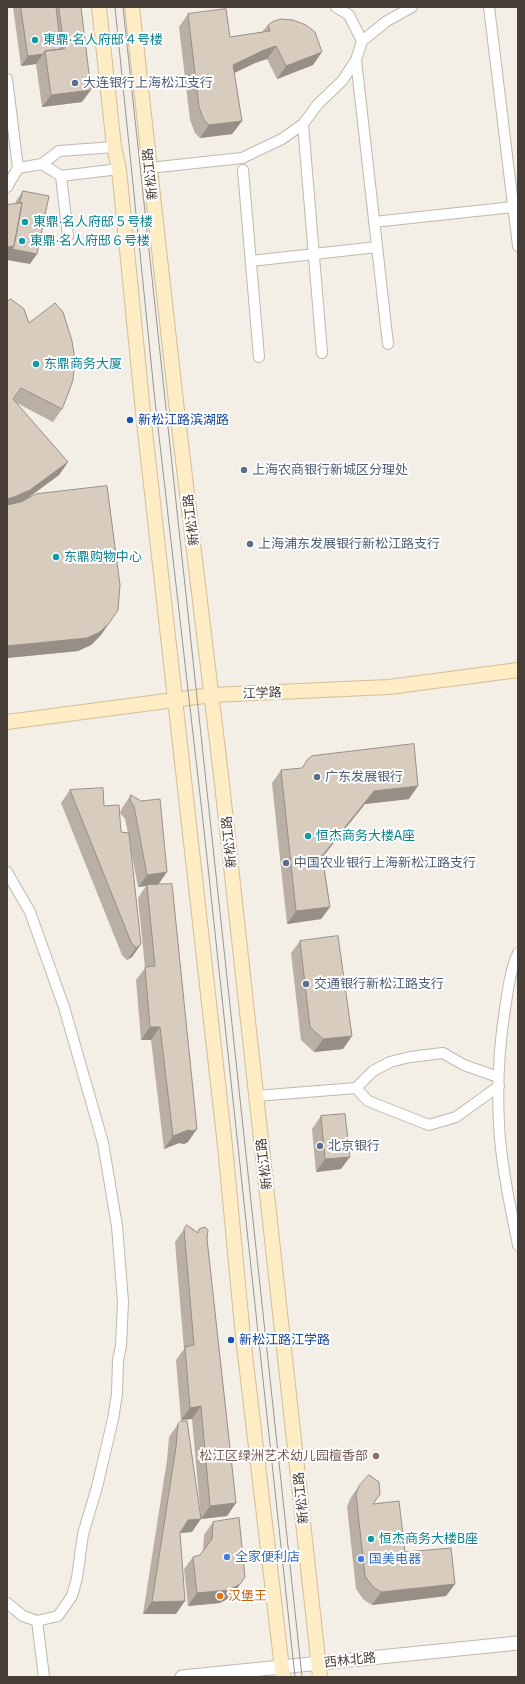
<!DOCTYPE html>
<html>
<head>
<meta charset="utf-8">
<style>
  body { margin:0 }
  #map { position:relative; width:525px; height:1684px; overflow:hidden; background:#f3eee6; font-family:"Exo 2",sans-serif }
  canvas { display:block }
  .frame { position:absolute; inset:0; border:8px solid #463e36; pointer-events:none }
</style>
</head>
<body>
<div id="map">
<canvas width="525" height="1684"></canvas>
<div class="frame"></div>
</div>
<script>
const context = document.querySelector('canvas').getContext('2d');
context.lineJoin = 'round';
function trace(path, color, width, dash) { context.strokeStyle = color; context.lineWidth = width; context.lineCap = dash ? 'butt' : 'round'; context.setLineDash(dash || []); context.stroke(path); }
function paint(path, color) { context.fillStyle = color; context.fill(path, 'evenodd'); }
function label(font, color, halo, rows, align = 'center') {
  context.font = font + ' "Exo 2","Noto Sans SC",sans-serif'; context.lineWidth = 4; context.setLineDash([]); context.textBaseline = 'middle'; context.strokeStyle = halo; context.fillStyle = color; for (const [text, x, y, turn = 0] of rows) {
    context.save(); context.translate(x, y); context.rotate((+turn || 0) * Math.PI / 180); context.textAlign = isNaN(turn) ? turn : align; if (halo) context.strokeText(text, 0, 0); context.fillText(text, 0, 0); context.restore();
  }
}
const minor = new Path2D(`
  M336,7l13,8 13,26
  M489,7l29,239
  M356,60l32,284
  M7,79l11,89 -11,19
  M303,124l19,229
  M42,164l19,12 58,-7
  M18,168l24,-4 17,-13 55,-4
  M149,168l93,-10 40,-19 21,-15 15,-20 24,-23 14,-21 6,-19 25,-20 25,-14
  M243,170l16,187
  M61,176l7,60
  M374,222l139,-15
  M251,261l126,-14
  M7,872l23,40 34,95 39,136 14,83 6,76 -2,44 -3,14 -1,34 -4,25 -16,68 -14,47 -6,44 -5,18 -14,20 -21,5 7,56
  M518,953c-8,18 -10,37 -13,56 -6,38 -8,77 -6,115 2,41 11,81 19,121
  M356,1088l17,-17 17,-9 20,-5 33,-4 21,12 34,12
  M256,1096l100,-8 12,13 61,24 27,-8 43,-31
  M7,1603l16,13 14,5`);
const tertiary = new Path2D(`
  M182,1677l336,-34`);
const secondary = new Path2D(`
  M99,7l15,140 5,22 25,253 81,724 18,191 40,340
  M132,7l44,395 45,373 99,902
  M7,722l205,-27 177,-8 129,-17`);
trace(minor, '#c1b8ac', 12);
trace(tertiary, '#c1b8ac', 15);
trace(secondary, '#d3be97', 16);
trace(minor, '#fff', 10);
trace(tertiary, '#fff', 13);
trace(secondary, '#feecc5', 14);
trace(new Path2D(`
  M115,7l40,394 49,429 91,847
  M123,7l179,1670`), '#969696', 1);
paint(new Path2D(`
  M13,7h68l1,95 -40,5 -6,-43 -15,2z
  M188,14l42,23 32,-5 6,-7 45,40 -36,14 -10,-20 -12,4 -21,10 8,48 -10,13 -32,4 -5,-5 -5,-13 -11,-93z
  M23,191l7,73 -15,-60 1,-3z
  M7,302l55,107 -9,13 -38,-20 53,60 -9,13 -33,24 75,136 -10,10 -13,6 -71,7z
  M308,759l101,40 -44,5 -42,53 7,50 -9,12 -34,5 -15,-141 9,-13 20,-1z
  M70,790l34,16 17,26 7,1 -3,-14 -5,-6 2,-5 9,-13 27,89 30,258 -4,2 -5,-1 -15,6 -13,-109h-10l-5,-60 9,-12 -7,-70 8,-12 -8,1 -8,-42 11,99 -9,13 -5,3 -5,-5 -61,-152z
  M300,941l52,95 -9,13 -29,3 -13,-12 -10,-87z
  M321,1116l20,53 -25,3 -4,-43z
  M187,1225l10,8 2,-4 8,10 29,264 -9,13 -26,3 -9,-100 -11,1 -5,-60 8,-11 -9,-107z
  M178,1424l14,108 -12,1 -4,81h-33l24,-154 2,-23z
  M359,1486l14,18 32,48 50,32 -9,12 -74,9 -8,-5 -8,-11 -9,-82 3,-8z
  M213,1522l32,55 -14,20 -11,6 -32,3 -4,-37 9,-12 7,-2 3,-4 1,-16z`), '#baafa4');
paint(new Path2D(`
  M276,46l-9,13 -12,4 -31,15 9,-13 31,-15z
  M322,52l-9,13 -36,14 9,-13z
  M43,54l-7,10 -15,2 7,-10z
  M91,90l-9,12 -40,5 9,-12z
  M242,121l-10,13 -32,4 9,-13z
  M14,246l23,8 -7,10 -23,-4v-13z
  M68,462l-9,13 -38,28 -14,7v-11z
  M110,622l-9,13 -10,10 -13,6 -71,7v-12z
  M418,786l-9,13 -44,5 -52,64 9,-12 52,-65z
  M167,872l-9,13h-11l-1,1 -8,1 9,-12z
  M330,907l-9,12 -34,5 9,-13z
  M141,944l-9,13 -5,3 9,-12z
  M150,1027h10l-9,13h-10z
  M352,1036l-9,13 -29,3 9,-13z
  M197,1129l-9,13 -4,2 -5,-1 -15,6 9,-13 15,-6z
  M350,1157l-9,12 -25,3 9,-13z
  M201,1406l-9,13 -11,1 9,-12z
  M236,1503l-9,13 -26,3 9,-13z
  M201,1519l-9,13 -13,1 9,-13z
  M240,1584l-9,13 -11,6 -32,3 9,-13z
  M455,1584l-9,12 -74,9 9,-13z
  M185,1601l-9,13h-33l9,-12z`), '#978f86');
const building = new Path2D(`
  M21,7h35l5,42 -16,2 -2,3 -15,2z
  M59,7h22l10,83 -40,5 -6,-44 19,-2z
  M226,9l4,28 40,-6 -2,-6 6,-4 7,-2 12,1 13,5 9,7 7,20 -36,14 -10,-20 -12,4 -31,15 9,56 -33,4 -5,-5 -5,-13 -11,-93z
  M23,191l26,5 -12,58 -25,-5 2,-3 8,-43h-2z
  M22,203l-8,43 -7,1v-42z
  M11,299l13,10 5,14 26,-20 8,9 9,29 3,19 -2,20 -5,14 -6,15 -41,-21 -8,11 55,63 -38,28 -16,7 -7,2v-197z
  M107,486l13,99 -2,25 -8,12 -10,10 -13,6 -80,8v-141l14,-3 15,-8z
  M414,744l4,42 -44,5 -52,65 8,51 -34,4 -15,-141 21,-2 6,-9 4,-3z
  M103,788l1,18 15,-1 2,27 8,1 12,111 -5,4 -5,-6 -61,-152z
  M131,795l10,6 19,-2 7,73 -20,3 -13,-69 -4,-6z
  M172,884l25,245 -4,2 -5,-1 -15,6 -13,-109h-10l-5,-60 10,-1 -8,-81z
  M338,936l14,100 -29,3 -13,-12 -10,-86z
  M345,1114l5,43 -25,2 -4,-43z
  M187,1225l11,8 1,-4 6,-2 3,3 -1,9 29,264 -26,3 -9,-100 -11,2 -5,-61 9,-2 -10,-116z
  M181,1421h6l14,98 -13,1 -8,13 5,68 -33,1 24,-155 2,-23z
  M369,1475l10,7 1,12 -7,10 26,-3 6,51 46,-4 4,36 -74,8 -8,-5 -8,-11 -9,-82 3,-8z
  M239,1518l6,59 -5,7 -11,6 -32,3 -4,-36 7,-2 12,-16 1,-17z`);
paint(building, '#d8ccbf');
trace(building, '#978f86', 1);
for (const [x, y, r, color] of [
  [35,40,4,"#0f9aa8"],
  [75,83,4,"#5c6f8a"],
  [25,222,4,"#0f9aa8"],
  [22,241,4,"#0f9aa8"],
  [36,364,4,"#0f9aa8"],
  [130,420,4,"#1a4fb4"],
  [244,470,4,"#5c6f8a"],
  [250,544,4,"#5c6f8a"],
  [56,557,4,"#0f9aa8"],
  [317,777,4,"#5c6f8a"],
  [308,836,4,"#0f9aa8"],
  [286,863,4,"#5c6f8a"],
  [306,984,4,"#5c6f8a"],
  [320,1146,4,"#5c6f8a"],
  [231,1340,4,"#1a4fb4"],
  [376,1456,4,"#8d6e63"],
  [371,1539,4,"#0f9aa8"],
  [227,1557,4,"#3f7fe0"],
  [361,1559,4,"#3f7fe0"],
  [220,1596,4,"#e8710a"]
]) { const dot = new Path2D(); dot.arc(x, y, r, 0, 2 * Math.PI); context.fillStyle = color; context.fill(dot); trace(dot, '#fff', 1.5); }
label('13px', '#0d838f', '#fff', [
  ["東鼎·名人府邸４号楼",43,40],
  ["東鼎·名人府邸５号楼",33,222],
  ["東鼎·名人府邸６号楼",30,241],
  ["东鼎商务大厦",44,364],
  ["东鼎购物中心",64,557],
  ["恒杰商务大楼A座",316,836],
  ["恒杰商务大楼B座",379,1539]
], 'left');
label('13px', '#4e5e75', '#fff', [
  ["大连银行上海松江支行",83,83],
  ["上海农商银行新城区分理处",252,470],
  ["上海浦东发展银行新松江路支行",258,544],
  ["广东发展银行",325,777],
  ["中国农业银行上海新松江路支行",294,863],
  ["交通银行新松江路支行",314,984],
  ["北京银行",328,1146]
], 'left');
label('13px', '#463e36', '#fff', [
  ["新松江路",150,174,-96],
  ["新松江路",191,520,-97],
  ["江学路",262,693,-2],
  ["新松江路",229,842,-96],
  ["新松江路",264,1164,-97],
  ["新松江路",301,1498,-96],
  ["西林北路",350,1660,-6]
]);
label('13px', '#164399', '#fff', [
  ["新松江路滨湖路",138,420],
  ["新松江路江学路",239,1340]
], 'left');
label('13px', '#785e54', '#fff', [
  ["松江区绿洲艺术幼儿园檀香部",368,1456]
], 'right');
label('13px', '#366cbe', '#fff', [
  ["全家便利店",235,1557],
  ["国美电器",369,1559]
], 'left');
label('13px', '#c56008', '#fff', [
  ["汉堡王",228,1596]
], 'left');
</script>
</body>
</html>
